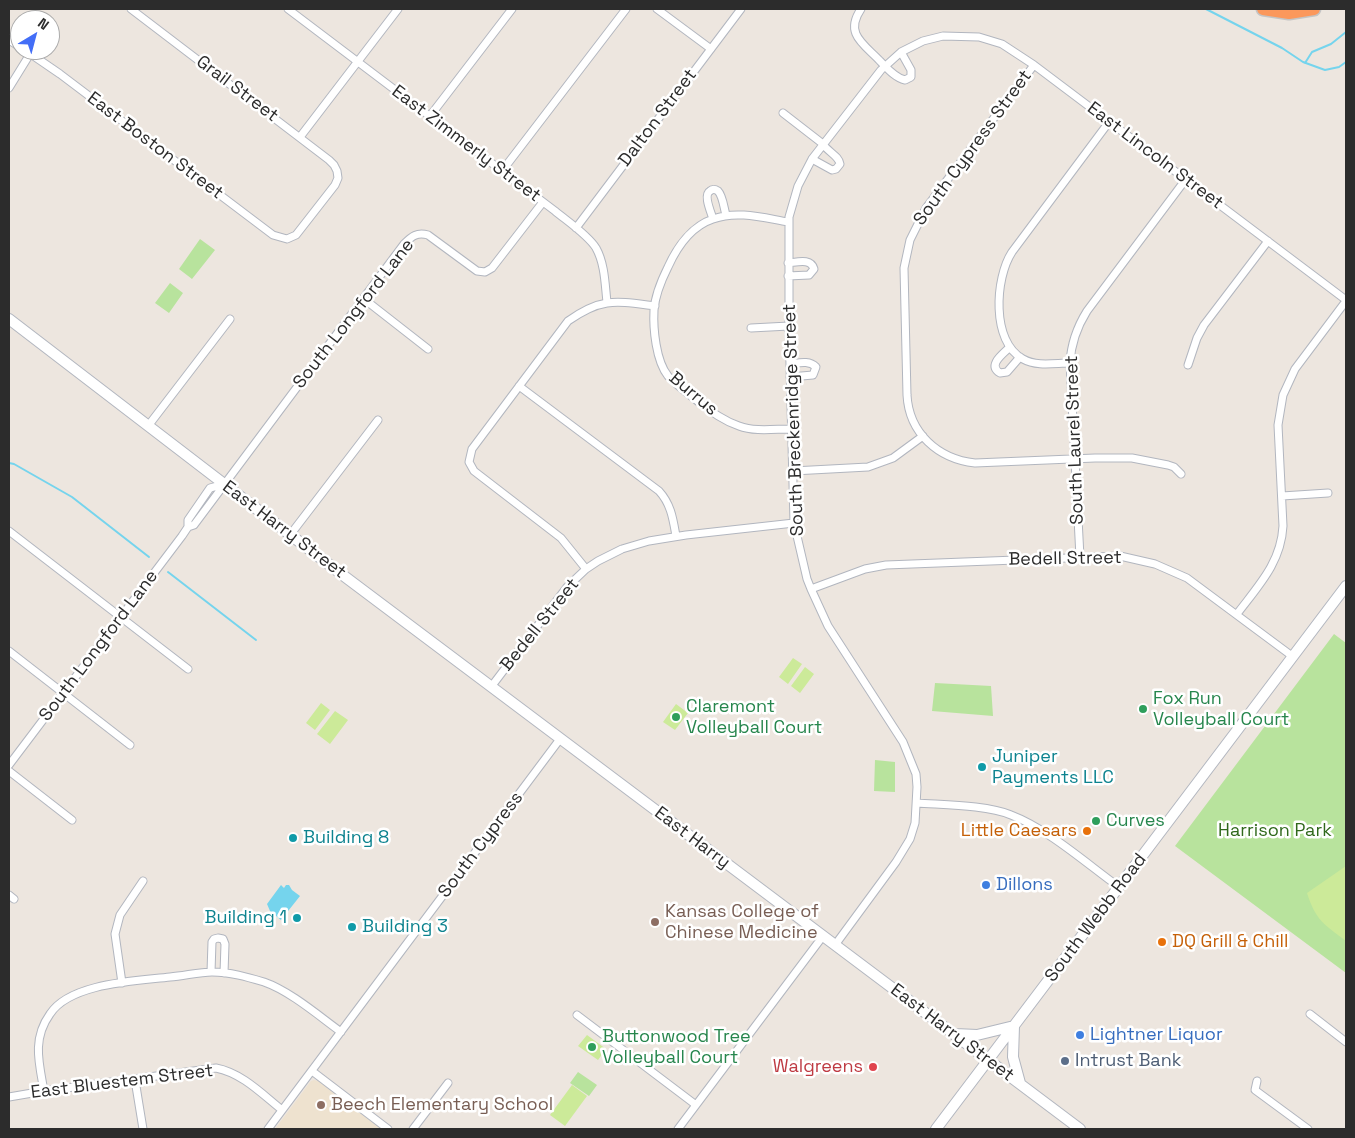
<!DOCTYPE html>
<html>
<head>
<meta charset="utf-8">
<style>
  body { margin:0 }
  #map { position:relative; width:1355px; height:1138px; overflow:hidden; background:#ede6df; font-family:"Space Grotesk",sans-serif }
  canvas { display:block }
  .frame { position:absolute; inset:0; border:10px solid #2c2c2c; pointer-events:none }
  .north { position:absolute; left:10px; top:10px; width:50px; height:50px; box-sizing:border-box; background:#fff; border:1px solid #ababab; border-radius:50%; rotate:37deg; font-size:14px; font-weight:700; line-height:20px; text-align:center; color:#2c2c2c }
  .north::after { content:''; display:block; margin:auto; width:18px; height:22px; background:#436ef7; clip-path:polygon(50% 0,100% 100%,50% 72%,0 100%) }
</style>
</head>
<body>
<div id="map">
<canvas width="1355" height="1138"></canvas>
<div class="frame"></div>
<div class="north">N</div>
</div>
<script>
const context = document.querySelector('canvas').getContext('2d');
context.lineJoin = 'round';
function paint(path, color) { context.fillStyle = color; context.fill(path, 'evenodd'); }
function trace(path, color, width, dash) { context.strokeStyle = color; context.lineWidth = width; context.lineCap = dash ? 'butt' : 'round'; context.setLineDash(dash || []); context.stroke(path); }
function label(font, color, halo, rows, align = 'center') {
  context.font = font + ' "Space Grotesk",sans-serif'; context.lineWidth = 5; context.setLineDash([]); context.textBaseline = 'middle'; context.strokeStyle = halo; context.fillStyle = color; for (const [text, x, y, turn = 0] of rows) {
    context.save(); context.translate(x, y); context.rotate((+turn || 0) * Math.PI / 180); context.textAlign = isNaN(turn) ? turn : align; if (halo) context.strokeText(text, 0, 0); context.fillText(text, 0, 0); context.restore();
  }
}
paint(new Path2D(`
  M314,1080l4,1 63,48h-106l36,-48z`), '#eee2cf');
paint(new Path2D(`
  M200,239l15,11 -23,29 -13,-10z
  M170,283l13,10 -14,20 -14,-10z
  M1334,634l12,9v330l-171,-127z
  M935,683l56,3 2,30 -61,-5z
  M875,760l20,2v30l-21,-1z
  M578,1072l19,13 -8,11 -19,-13z`), '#b8e39d');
paint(new Path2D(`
  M793,658l9,6 -14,20 -9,-7z
  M805,667l9,7 -14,19 -9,-7z
  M321,703l9,7 -15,20 -9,-7z
  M676,704l12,9 -13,17 -12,-8z
  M335,711l13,9 -18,24 -13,-10z
  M1346,866v75c-22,-17 -30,-20 -39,-48z
  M587,1035l19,14 -8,11 -20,-14z
  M572,1085l15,11 -22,30 -15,-11z`), '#ccea99');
paint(new Path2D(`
  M281,885l3,3 2,-3h3l3,5 8,6 -19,24 -11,-9 -3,-7z`), '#75d4ed');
trace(new Path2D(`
  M1206,9l76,39 21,14 22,8 14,-3 7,-5
  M1305,63l7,-11 19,-8 15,-12
  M9,463l5,1 58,33 77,60
  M168,572l88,68`), '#75d4ed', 2);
const minor = new Path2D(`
  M288,9l267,202c12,10 33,24 41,37 9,16 9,37 11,54
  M657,9l54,40
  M861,9c-17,25 3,35 19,52 7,7 15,17 25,19l6,-3v-7l-10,-18
  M9,40l11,7
  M25,50l35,24 213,161 14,4 9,-4 39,-50 3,-7 -1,-7 -3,-6 -5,-5 -198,-151
  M1034,65l-108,143 -16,32 -6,28 3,127c2,38 31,64 68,68l120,-5h37l36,7 6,2 7,7
  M9,88l21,-34
  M783,113l40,31c5,8 16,12 17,20l-4,5 -4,1 -20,-11
  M430,116l82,-107
  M300,137l98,-128
  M502,171l124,-162
  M713,219c-2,-7 -10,-24 -3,-28 2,-2 5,-2 8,0 5,5 6,18 8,24
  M788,222c-24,-4 -51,-12 -75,-3 -21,7 -36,28 -45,48 -6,12 -13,29 -14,43 -1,19 2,51 14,66 9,10 21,18 32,27 12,9 24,18 39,23 16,6 35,3 52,3
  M576,228l165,-219
  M788,263c10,-1 23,-5 26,6l-5,6 -21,1
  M364,299l64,50
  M751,328l38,-2
  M1010,347c-7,7 -23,18 -10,26l7,-1 13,-15
  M1070,363c-15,0 -33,4 -47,-4 -32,-17 -28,-81 -11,-107l97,-130
  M790,364c9,-1 19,-4 26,3l-3,8 -23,2
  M1188,365l9,-27 7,-13 64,-84
  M519,386l140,105c12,13 14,28 17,45
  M148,426l82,-107
  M793,471l75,-4 25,-9 30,-22
  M1282,496l46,-3
  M188,527v-7l22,-32 15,-4
  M9,531l179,138
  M290,535l88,-115
  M1080,557l-10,-194c1,-19 7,-36 17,-52l99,-132
  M586,569l-25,-31 -87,-67 -5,-9 3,-13 96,-128c34,-24 48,-20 87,-15
  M811,589l54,-20 21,-4 234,-9 35,8 32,14 105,78
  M1237,614c21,-28 44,-51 46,-88l-5,-101 5,-30 12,-26 51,-68
  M9,651l121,94
  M491,687l76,-100 19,-18 12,-8 24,-12 27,-8 37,-6 108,-12
  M9,765l173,-229 6,-9 6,-2 210,-281c8,-8 13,-12 24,-9l49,36 8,1 7,-4 51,-66
  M9,771l63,49
  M917,803c27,2 70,2 94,12 37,14 76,49 108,72
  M9,895l5,4
  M835,945l61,-83 14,-23 5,-16 2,-36 -1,-13 -13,-32 -75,-116 -17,-37 -4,-10 -13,-56 -5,-197v-109l9,-31 14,-27 69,-89 20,-18 22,-11 20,-5 36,1 23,7 32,21 312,235
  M211,972l1,-30 2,-3 4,-1 5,1 2,5 -1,29
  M122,983l-7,-49 5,-19 23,-34
  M1310,1014l36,28
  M577,1015l119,90
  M312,1071l76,58
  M135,1080l8,49
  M1257,1081l-2,9 53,39
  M44,1091c-5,-28 -12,-52 6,-77 20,-31 86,-33 120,-37 14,-1 29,-5 42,-5 18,0 35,5 52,10 26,9 55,34 77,50
  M9,1097l35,-6 172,-23c26,5 46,26 66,42
  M268,1129l292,-390
  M413,1129l35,-46
  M678,1129l145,-193`);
const secondary = new Path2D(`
  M9,319l335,257 736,553
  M955,1034l22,1 37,-9 -1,31 7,26
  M936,1129l410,-543`);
const motorway = new Path2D(`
  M1263,9l26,4 25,-4`);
trace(minor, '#b2b6bf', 9);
trace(secondary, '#b2b6bf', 12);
trace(motorway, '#c4c4c4', 15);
trace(minor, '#fff', 7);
trace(secondary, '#fff', 10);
trace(motorway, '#fb985c', 12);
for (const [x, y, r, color] of [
  [1143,709,5,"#2e9e5b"],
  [676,717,5,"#2e9e5b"],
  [982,767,5,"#0f9aa8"],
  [1096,821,5,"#2e9e5b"],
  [1087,831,5,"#e8710a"],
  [293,838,5,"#0f9aa8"],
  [986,885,5,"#3f7fe0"],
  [297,918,5,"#0f9aa8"],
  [655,922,5,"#8d6e63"],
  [352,927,5,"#0f9aa8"],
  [1162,942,5,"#e8710a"],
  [1080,1035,5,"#3f7fe0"],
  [592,1047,5,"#2e9e5b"],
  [1065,1061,5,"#5c6f8a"],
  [873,1067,5,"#e0444e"],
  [321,1105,5,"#8d6e63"]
]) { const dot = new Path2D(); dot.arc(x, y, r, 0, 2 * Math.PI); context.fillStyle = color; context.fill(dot); trace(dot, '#fff', 2); }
label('18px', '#2c2c2c', '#fff', [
  ["Grail Street",237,89,37],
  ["Dalton Street",658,118,-53],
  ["East Zimmerly Street",466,144,37],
  ["East Boston Street",155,146,37],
  ["South Cypress Street",973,148,-54],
  ["East Lincoln Street",1155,156,37],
  ["South Longford Lane",354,314,-52],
  ["Burrus",693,394,40],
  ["South Breckenridge Street",794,420,-92],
  ["South Laurel Street",1075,440,-92],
  ["East Harry Street",284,530,37],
  ["Bedell Street",1065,559,-1],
  ["Bedell Street",540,625,-51],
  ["South Longford Lane",99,646,-53],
  ["East Harry",692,838,37],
  ["South Cypress",481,845,-53],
  ["South Webb Road",1096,918,-53],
  ["East Harry Street",952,1033,37],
  ["East Bluestem Street",122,1082,-7]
]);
label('18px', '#27864d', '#fff', [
  ["Fox Run",1153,699],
  ["Volleyball Court",1153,720],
  ["Claremont",686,707],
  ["Volleyball Court",686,728],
  ["Curves",1106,821],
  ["Buttonwood Tree",602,1037],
  ["Volleyball Court",602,1058]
], 'left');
label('18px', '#0d838f', '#fff', [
  ["Juniper",992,757],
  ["Payments LLC",992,778],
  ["Building 8",303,838],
  ["Building 1",287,918,"right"],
  ["Building 3",362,927]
], 'left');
label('18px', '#c56008', '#fff', [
  ["Little Caesars",1077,831],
  ["DQ Grill & Chill",1172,942,"left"]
], 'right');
label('18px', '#30691c', '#fff', [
  ["Harrison Park",1275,831]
]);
label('18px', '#366cbe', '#fff', [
  ["Dillons",996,885],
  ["Lightner Liquor",1090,1035]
], 'left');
label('18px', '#785e54', '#fff', [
  ["Kansas College of",665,912],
  ["Chinese Medicine",665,933],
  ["Beech Elementary School",331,1105]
], 'left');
label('18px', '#4e5e75', '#fff', [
  ["Intrust Bank",1075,1061]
], 'left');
label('18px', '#be3a42', '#fff', [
  ["Walgreens",863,1067]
], 'right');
</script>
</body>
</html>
